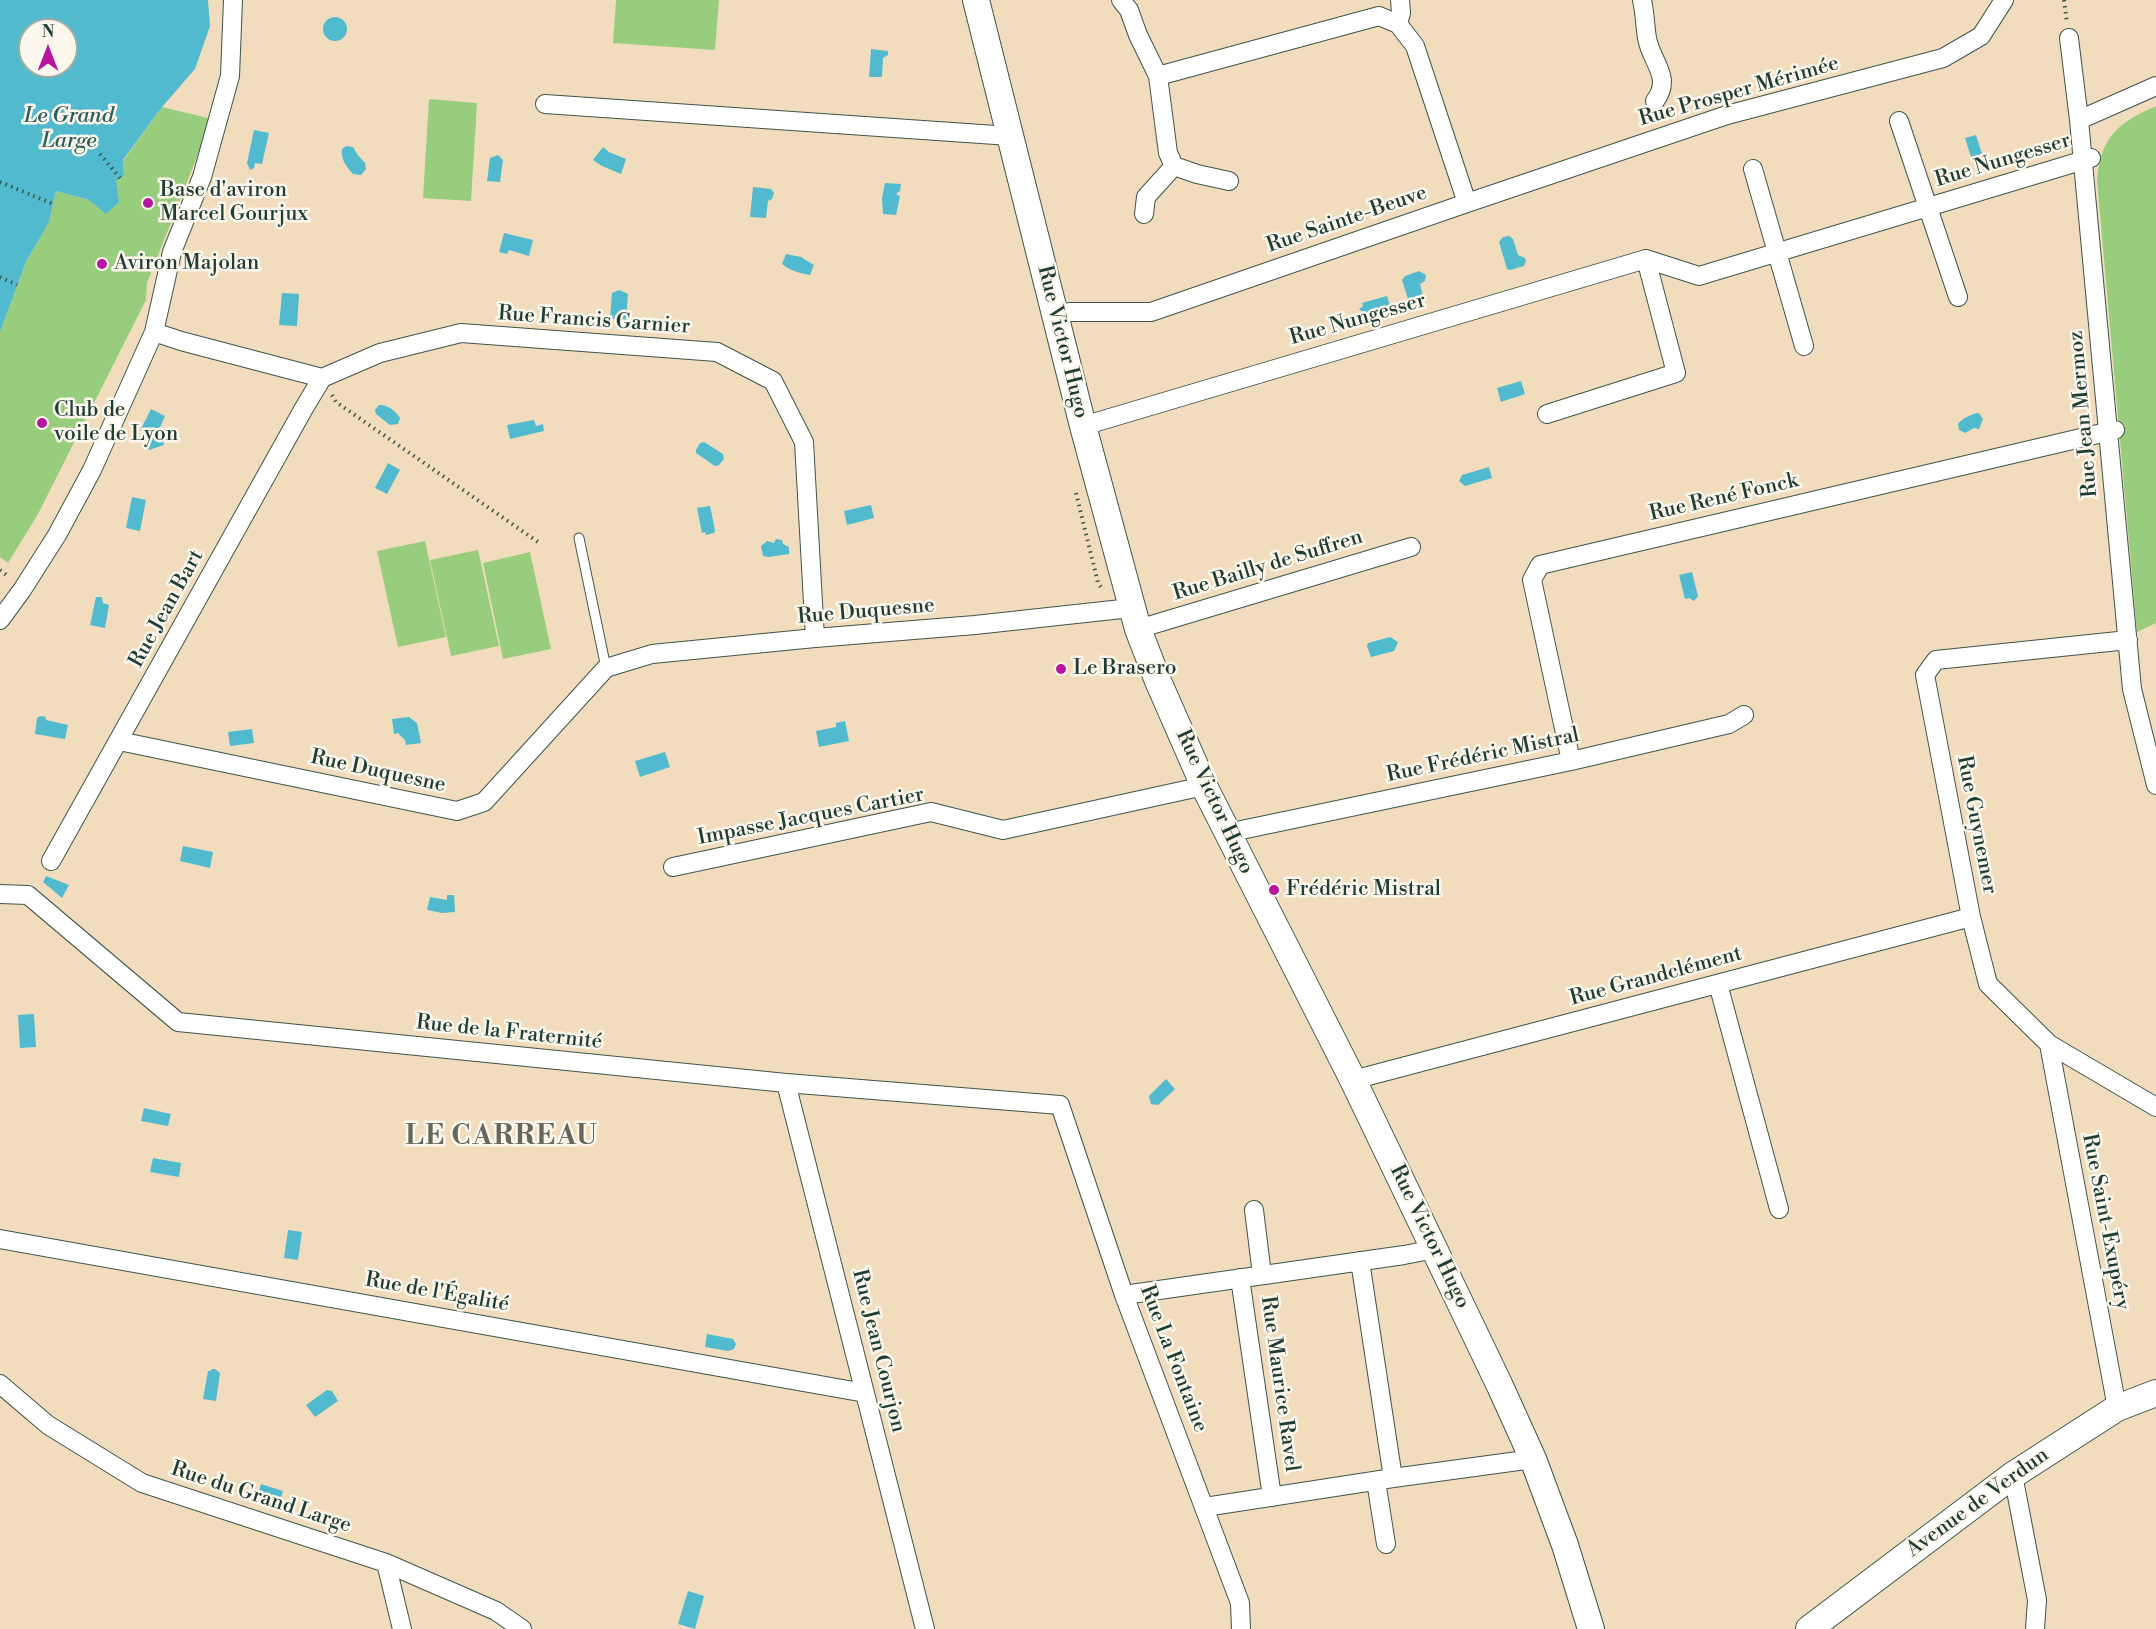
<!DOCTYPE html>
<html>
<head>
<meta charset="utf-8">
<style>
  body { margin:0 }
  #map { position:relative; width:2156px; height:1629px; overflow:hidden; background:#f1ddbd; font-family:"Libre Bodoni",serif }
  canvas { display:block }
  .north { position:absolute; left:18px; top:18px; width:60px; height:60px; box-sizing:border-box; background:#fbf7ec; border:2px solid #a3ada2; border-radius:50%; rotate:0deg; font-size:16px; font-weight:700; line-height:24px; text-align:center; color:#1f3d34 }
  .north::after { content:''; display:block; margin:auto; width:21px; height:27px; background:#b5179e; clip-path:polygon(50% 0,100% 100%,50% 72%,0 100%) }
</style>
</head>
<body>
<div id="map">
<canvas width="2156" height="1629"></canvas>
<div class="north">N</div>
</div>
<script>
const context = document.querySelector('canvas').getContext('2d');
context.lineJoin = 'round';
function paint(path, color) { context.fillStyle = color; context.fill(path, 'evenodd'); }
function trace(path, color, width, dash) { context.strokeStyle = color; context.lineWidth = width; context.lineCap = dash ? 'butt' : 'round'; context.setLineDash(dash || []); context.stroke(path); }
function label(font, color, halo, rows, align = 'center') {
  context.font = font + ' "Libre Bodoni",serif'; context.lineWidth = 5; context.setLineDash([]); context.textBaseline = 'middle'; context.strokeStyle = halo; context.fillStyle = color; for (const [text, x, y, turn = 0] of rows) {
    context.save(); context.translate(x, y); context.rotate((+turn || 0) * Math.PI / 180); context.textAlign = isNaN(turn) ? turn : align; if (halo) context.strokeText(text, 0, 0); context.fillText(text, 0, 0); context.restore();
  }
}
paint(new Path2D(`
  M616,0h103l-4,50 -102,-7z
  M429,99l48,4 -6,98 -48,-3z
  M2156,106v517l-19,9 -40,-452c4,-44 21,-57 59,-74z
  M162,107l50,12 -65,164 -1,17 -108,214 -30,49 -8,-6v-225l26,-70 23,-40 7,-31 33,9 35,-25 -1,-14z
  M425,541l21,96 -48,10 -21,-96z
  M478,550l21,96 -48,10 -21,-96z
  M530,552l21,97 -48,10 -20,-96z`), '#99cd7e');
paint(new Path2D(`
  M0,0h208l2,26 -15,43 -33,38 -39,53 1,16 -8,5 3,21 -13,12 -17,-14 -33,-9 -7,31 -23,40 -26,70zM30,30h36v36h-36z
  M323 29a12 12 0 1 1 24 0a12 12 0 1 1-24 0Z
  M871,49l17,2v4l-5,3 -1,19h-13z
  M254,130l15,3 -7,31 -7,-1 -1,5 -4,2 -3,-7z
  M1976,135l7,22 -11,3 -7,-22z
  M346,146l7,1 4,7 8,9 1,6 -5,6 -8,-1c-6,-6 -13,-16 -11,-25z
  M603,147l6,5 17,7 -5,15 -19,-8 -9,-6z
  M498,155l5,5 -3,22 -13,-1 3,-23z
  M885,183l16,1 -1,7 -4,3 4,2 -4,19 -13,-1 -1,-16z
  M753,187l18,2 3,4 -2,6 -4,2 -2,17 -16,-1z
  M504,233l29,7 -4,16 -20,-6 -2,4 -8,-2z
  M1509,236l4,3 5,16 7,3 1,3 -2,5 -14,4 -3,-1 -8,-27 4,-5z
  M786,254l15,3 13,8 -4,10c-11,-2 -19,-4 -28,-11z
  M1419,271l7,4 -1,6 -5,3 4,16 -3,4 -9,1 -3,-3 -7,-22 3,-4z
  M619,290l9,4 -2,26 -16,-1 2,-26z
  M282,293l17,1 -2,32 -18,-1z
  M1387,296l3,10 -25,8 -6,-5 4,-3 -1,-3z
  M1521,381l4,13 -24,8 -4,-14z
  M379,405c8,-1 17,6 21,13l-2,6 -8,1 -14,-11 -1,-4z
  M151,409l14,7 -6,14 5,15 -15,5 -8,-21z
  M1979,413l4,6 -4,10 -5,-1 -9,5 -6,-3 -1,-6c3,-5 15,-11 21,-11z
  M534,420l2,6 7,-2 1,7 -34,8 -3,-14z
  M704,442l19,12 1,5 -5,6 -4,1 -19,-13v-3l4,-7z
  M388,463l12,7 -13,24 -12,-6z
  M1489,467l3,11 -27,8 -6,-5 3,-6z
  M132,497l14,3 -6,31 -14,-3z
  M871,505l3,13 -27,7 -3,-14z
  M710,506l5,24 -1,3 -8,2 -1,-3 -3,1 -5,-25z
  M776,539l6,1 1,4 6,3v7l-21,3 -5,-1 -2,-10 6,-5 7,2z
  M1692,572l6,24 -4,5 -5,-3 -4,1 -6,-24z
  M96,597h6l1,6 6,2 -4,23 -15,-3z
  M1390,637l8,5 -4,9 -23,6 -4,-11 1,-3z
  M40,716l6,1v3l22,5 -3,14 -30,-5 2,-16z
  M409,717l8,6 4,20 -15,2 -1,-5 -7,-7 -4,1 -2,-15z
  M845,721l4,20 -30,6 -3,-16 20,-4v-4z
  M252,729l2,14 -24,3 -2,-14z
  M665,752l5,15 -30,10 -5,-16z
  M183,846l30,6 -3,16 -30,-7z
  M46,876l23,9 -7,13 -19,-16z
  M447,895h7l1,17 -13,1 -15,-3 3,-13 17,3z
  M34,1014l2,33 -16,1 -2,-33z
  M1166,1079l9,10 -17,16 -7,-1 -2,-8z
  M144,1108l27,6 -3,12 -27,-5z
  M153,1158l28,5 -2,14 -29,-5z
  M288,1230l14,2 -4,28 -14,-2z
  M707,1334l26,5 3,5 -2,5 -6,2 -23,-4z
  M212,1369h3l5,4 -4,28 -13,-2 5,-28h2z
  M327,1390l5,1 6,10 -23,16 -9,-12z
  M261,1484l22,7 -3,10 -22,-6z
  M688,1591l16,5 -9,33 -17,-5z`), '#51bacf');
const lane = new Path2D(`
  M579,538l27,130`);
const street = new Path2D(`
  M1121,0l8,10 9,25 20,41
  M1642,0c3,13 3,26 5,38 4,24 26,39 8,63
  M1398,24l3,-11 -1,-13
  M2069,38l10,82 53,569 24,96
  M545,104l465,32
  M2079,120l77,-34
  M1899,121l59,176
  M1753,169l51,177
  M1467,203l260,-88 216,-57 38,-22 23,-36
  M1144,214l2,-17 28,-31
  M1056,316l13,-4h82l316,-109 -52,-157 -17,-22 -19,-8 -221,60 10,77 6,13 23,8 32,7
  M154,332l27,9 141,37 58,-25 81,-20 256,19 56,29 31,61 11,196
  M1547,414l129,-41 -30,-114
  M1083,426l563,-167 53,17 392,-118
  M0,620l22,-30 35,-55 35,-65 62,-138 18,-80 30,-75 28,-101 3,-76
  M1138,629l273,-82
  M2128,640l-192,20 -11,15 46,242 17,67 61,60 107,63
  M119,741l338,70 27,-9 122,-134 46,-14 163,-16 160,-13 156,-17
  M1571,761l-39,-181 8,-15 575,-135
  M1227,833l344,-72 158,-37 15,-9
  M51,861l253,-453 18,-30
  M673,867l258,-55 72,18 201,-44
  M0,894l28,1 150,127 608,61 274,22 64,190 116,308 1,26
  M1718,984l61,225
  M2049,1044l68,364
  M1353,1080l618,-163
  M786,1083l139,546
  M1254,1210l8,65
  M0,1239l865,154
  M1360,1261l33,217
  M1240,1278l32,219
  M1124,1295l280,-40 31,-6
  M0,1384l48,41 94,58 244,80 110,48 26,18
  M2013,1475l24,125 -2,29
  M1376,1481l10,63
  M1205,1507l188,-29 140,-19
  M386,1563l16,66`);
const secondary = new Path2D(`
  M976,0l107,426 55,203 20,52 46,105 149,294 147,306 33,73 32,86 26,84
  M1809,1629l204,-154 104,-67 39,-15`);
trace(lane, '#3e5549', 11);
trace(street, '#3e5549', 20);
trace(secondary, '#3e5549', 28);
trace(new Path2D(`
  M2064,0l3,23
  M100,154l20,24
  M0,182l53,22
  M0,277l17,8
  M332,395l4,7 205,142
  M1076,493l22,90 5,7
  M0,570l9,7`), '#3e5549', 4, [1.5, 4.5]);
trace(lane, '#fff', 9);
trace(street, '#fff', 18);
trace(secondary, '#fff', 26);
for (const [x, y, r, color] of [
  [148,203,6,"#b5179e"],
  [102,264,6,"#b5179e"],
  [42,423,6,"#b5179e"],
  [1061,669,6,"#b5179e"],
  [1274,890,6,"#b5179e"]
]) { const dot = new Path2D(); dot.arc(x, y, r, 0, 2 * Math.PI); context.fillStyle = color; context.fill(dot); trace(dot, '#fbf7ec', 2); }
label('21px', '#1f3d34', '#fbf7ec', [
  ["Rue Prosper Mérimée",1739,92,-16],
  ["Rue Nungesser",2003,161,-17],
  ["Rue Sainte-Beuve",1347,220,-19],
  ["Rue Nungesser",1358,320,-16],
  ["Rue Francis Garnier",594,321,4],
  ["Rue Victor Hugo",1062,342,76],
  ["Rue Jean Mermoz",2084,414,-95],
  ["Rue René Fonck",1724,498,-13],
  ["Rue Bailly de Suffren",1268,566,-17],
  ["Rue Jean Bart",167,609,-61],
  ["Rue Duquesne",866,612,-5],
  ["Rue Frédéric Mistral",1483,756,-12],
  ["Rue Duquesne",378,772,12],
  ["Rue Victor Hugo",1214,802,65],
  ["Impasse Jacques Cartier",811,817,-11],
  ["Rue Guynemer",1976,825,79],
  ["Rue Grandclément",1656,977,-15],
  ["Rue de la Fraternité",509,1033,6],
  ["Rue Saint-Exupéry",2105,1222,79],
  ["Rue Victor Hugo",1429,1237,64],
  ["Rue de l'Égalité",437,1293,10],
  ["Rue Jean Courjon",878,1351,76],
  ["Rue La Fontaine",1173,1359,69],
  ["Rue Maurice Ravel",1279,1384,82],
  ["Rue du Grand Large",261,1498,18],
  ["Avenue de Verdun",1978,1503,-36]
]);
label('21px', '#1f3d34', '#fbf7ec', [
  ["Base d'aviron",160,191],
  ["Marcel Gourjux",160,215],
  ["Aviron Majolan",114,264],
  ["Club de",54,411],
  ["voile de Lyon",54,435],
  ["Le Brasero",1073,669],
  ["Frédéric Mistral",1286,890]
], 'left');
label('italic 22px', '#2c5c5b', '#fbf7ec', [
  ["Le Grand",69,117],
  ["Large",69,142]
]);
context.letterSpacing = '1.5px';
label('bold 27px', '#65675a', '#fbf7ec', [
  ["LE CARREAU",502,1138]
]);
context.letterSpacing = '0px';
</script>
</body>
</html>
